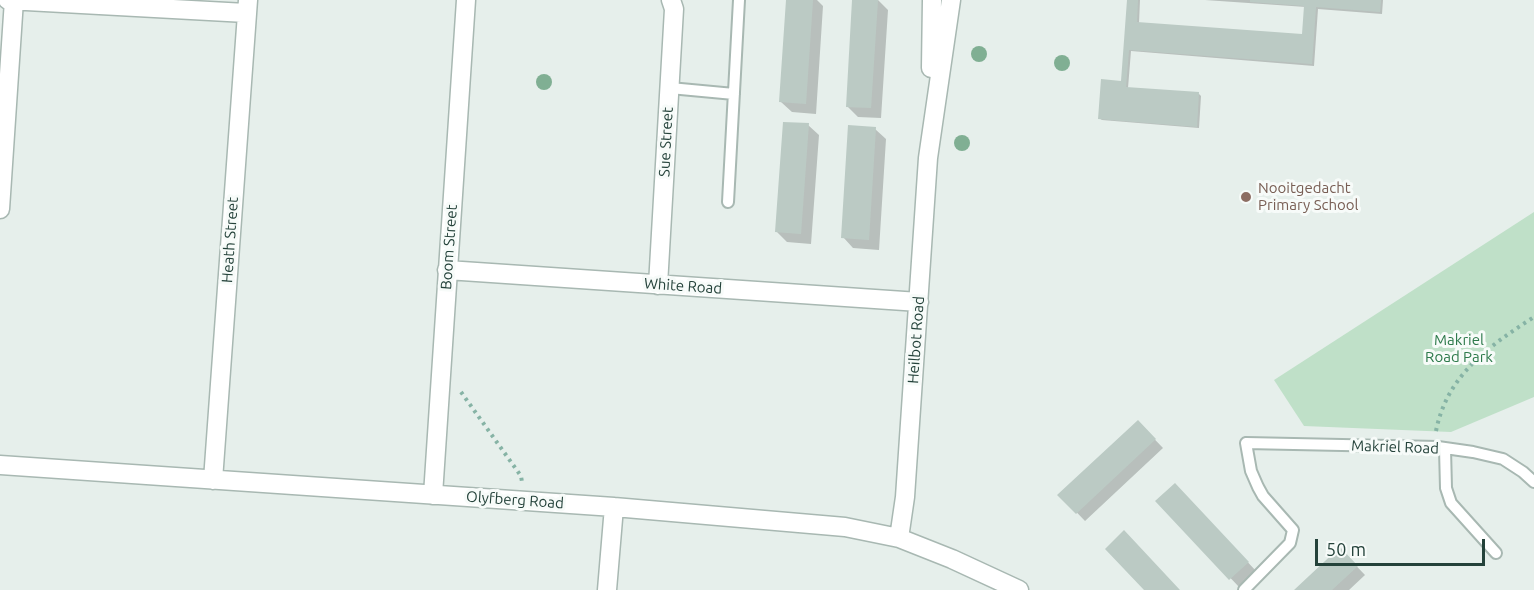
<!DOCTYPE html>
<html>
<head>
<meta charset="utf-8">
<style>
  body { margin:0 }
  #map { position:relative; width:1534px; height:590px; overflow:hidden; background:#e6efeb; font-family:Ubuntu,sans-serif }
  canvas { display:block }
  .scale { position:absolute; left:1315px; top:539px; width:170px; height:27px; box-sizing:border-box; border:3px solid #24423a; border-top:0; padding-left:8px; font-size:18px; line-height:21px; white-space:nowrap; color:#24423a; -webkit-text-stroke:4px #f7fbf9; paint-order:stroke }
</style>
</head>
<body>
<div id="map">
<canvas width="1534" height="590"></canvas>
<div class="scale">50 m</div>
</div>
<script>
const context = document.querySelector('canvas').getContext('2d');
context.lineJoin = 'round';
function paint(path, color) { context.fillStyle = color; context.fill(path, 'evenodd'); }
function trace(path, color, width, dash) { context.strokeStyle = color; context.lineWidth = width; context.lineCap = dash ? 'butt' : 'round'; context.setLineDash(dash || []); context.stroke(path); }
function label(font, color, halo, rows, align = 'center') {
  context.font = font + ' Ubuntu,sans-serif'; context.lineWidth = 6; context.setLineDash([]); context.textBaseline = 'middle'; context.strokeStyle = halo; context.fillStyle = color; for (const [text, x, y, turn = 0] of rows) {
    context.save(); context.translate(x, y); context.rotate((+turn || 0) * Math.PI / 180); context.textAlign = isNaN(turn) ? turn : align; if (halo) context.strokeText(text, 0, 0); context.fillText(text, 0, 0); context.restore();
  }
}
paint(new Path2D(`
  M1534,212v185l-83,35 -147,-6 -30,-46z`), '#bfe0c8');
paint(new Path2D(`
  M788,0h29l6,6 -7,108 -24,-2 -11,-10z
  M854,0h24l10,10 -7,108 -23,-1 -11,-11z
  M1128,0h12l-1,23 165,13 2,-29 -101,-7h178l-1,14 -64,-5 -4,57 -183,-15 -3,37 71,6 2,2 -2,32 -97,-8 -3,-2 23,-36z
  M808,125l11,10 -8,109 -24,-2 -10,-10z
  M875,129l11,10 -7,111 -26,-2 -10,-11z
  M1138,422l25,26 -78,73 -25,-26z
  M1183,493l73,78 -17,16 -81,-86z
  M1340,549l25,26 -16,15h-53z`), '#0003');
paint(new Path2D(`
  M786,0h27l-7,104 -27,-2z
  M852,0h26l-7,108 -25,-1z
  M1127,0h11l-1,22 165,12 2,-28 -54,-4v-2h131l-1,12 -64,-5 -4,57 -183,-14 -3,37 73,5 -2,35 -99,-8 3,-40 20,2z
  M783,122l26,1 -8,111 -26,-2z
  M848,125l28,2 -7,113 -28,-2z
  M1138,420l18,19 -80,75 -19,-19z
  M1175,483l74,79 -20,18 -74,-79z
  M1124,530l56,60h-36l-39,-41z
  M1340,547l18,19 -26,24h-38z`), '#bbcac4');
const lane = new Path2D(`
  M670,88l64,6
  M728,202l11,-202
  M1445,449l1,39 5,15 45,50
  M1244,590l46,-47 3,-13 -30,-34 -5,-9 -7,-16 -5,-28 192,4 35,5 30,7 20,13 11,10`);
const street = new Path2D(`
  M8,0l238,13
  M931,68l1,-68
  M0,209l14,-209
  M447,270l472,32
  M658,285l16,-276 -3,-9
  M0,465l614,42 231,20 54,11 53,21 67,31
  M213,480l35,-480
  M433,495l33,-495
  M899,538l6,-41 23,-339 23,-158
  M607,590l7,-83`);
trace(lane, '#a8b8b2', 14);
trace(street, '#a8b8b2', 21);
trace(new Path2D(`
  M461,392l60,84 1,6
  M1436,431c11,-56 53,-85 98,-114`), '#86b3a5', 4, [3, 4.5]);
trace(lane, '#fff', 10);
trace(street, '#fff', 18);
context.fillStyle = '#80af93';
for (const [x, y] of [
  [979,54],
  [1062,63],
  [544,82],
  [962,143]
]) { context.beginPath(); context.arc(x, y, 8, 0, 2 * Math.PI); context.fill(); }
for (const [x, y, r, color] of [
  [1246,197,6,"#8d6e63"]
]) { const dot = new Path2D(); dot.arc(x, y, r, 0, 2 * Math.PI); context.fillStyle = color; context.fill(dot); trace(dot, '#f7fbf9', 2); }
label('15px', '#24423a', '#f7fbf9', [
  ["Sue Street",666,142,-87],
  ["Heath Street",230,240,-86],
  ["Boom Street",449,247,-86],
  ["White Road",683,286,4],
  ["Heilbot Road",916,340,-86],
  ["Makriel Road",1395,447,2],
  ["Olyfberg Road",515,500,4]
]);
label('15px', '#785e54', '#f7fbf9', [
  ["Nooitgedacht",1258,188],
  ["Primary School",1258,205]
], 'left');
label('15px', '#2d7a4b', '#f7fbf9', [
  ["Makriel",1459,340],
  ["Road Park",1459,357]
]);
</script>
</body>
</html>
